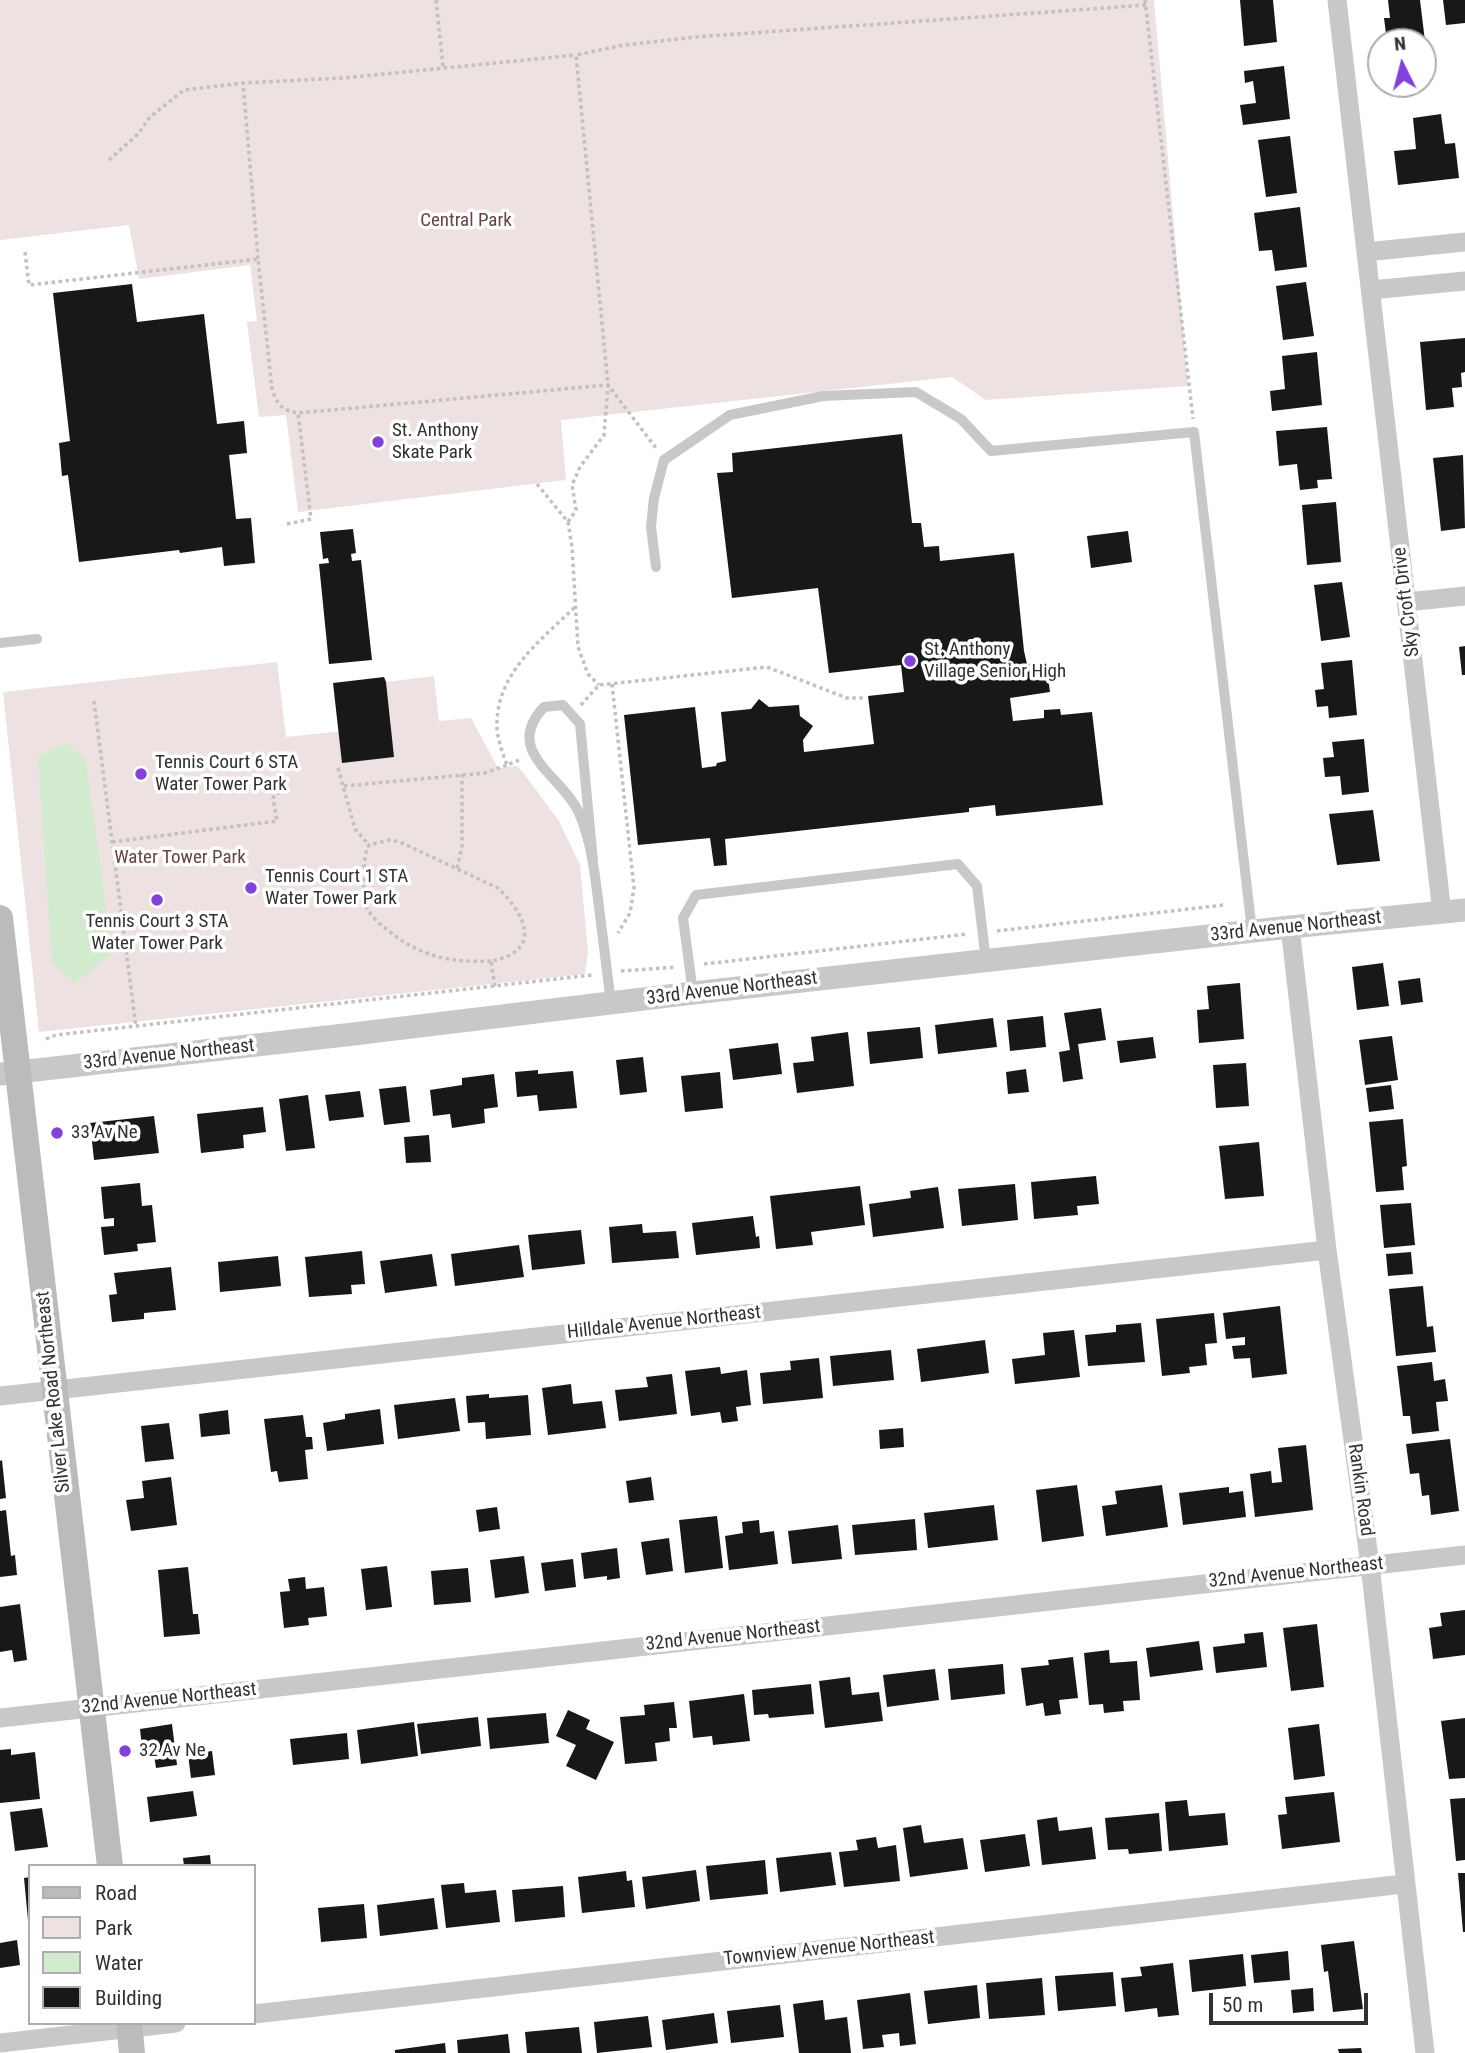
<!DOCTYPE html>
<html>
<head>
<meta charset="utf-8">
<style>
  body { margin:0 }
  #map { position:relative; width:1465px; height:2053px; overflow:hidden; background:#fff; font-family:"Roboto Condensed",sans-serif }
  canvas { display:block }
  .legend { position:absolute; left:28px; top:1864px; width:228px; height:161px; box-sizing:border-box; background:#fff; border:2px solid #adadad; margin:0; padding:9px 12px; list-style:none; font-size:21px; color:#313131 }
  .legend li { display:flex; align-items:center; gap:14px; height:35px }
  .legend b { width:35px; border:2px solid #adadad }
  .north { position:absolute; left:1367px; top:28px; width:70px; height:70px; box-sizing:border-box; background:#fff; border:2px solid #adadad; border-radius:50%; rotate:354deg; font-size:19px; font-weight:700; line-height:28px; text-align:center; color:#313131 }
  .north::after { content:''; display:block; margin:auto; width:24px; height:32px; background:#8242d9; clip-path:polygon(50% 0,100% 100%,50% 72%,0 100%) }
  .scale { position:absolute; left:1209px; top:1993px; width:159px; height:32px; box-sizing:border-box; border:4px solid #313131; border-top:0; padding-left:9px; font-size:21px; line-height:24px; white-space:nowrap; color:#313131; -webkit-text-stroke:5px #fff; paint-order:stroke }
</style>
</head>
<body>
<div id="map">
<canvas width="1465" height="2053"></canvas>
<ul class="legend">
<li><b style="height:9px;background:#bbb"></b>Road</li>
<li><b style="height:19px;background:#ede1e1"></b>Park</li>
<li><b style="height:19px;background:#d2ebcf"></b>Water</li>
<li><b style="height:19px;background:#181818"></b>Building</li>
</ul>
<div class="north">N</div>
<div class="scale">50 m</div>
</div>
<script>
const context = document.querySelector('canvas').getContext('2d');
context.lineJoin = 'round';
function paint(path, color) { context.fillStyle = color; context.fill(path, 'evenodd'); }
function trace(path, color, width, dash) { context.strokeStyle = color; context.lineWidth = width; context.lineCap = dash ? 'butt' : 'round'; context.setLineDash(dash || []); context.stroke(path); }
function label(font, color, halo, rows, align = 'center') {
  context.font = font + ' "Roboto Condensed",sans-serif'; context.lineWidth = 7; context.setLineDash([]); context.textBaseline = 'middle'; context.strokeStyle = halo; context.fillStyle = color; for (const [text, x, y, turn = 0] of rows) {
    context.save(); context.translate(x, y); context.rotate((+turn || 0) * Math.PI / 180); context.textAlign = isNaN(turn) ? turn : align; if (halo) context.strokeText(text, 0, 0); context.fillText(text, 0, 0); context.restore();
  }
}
paint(new Path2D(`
  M0,0h1154l34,386 -202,14 -34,-23 -391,43 5,60 -268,32 -12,-97 -27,2 -12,-95 10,-1 -7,-56 -111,14 -10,-54 -129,15z
  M277,662l9,75 105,-11 -5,-44 48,-6 5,45 32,-3 27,50 18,-2 6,5 37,50 21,44 8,87 -3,22 -546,58 -36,-340z`), '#ede1e1');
paint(new Path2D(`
  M66,743l20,17 26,194 -37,29 -23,-21 -14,-206z`), '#d2ebcf');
paint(new Path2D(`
  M1240,0h33l4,42 -33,4z
  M1388,0h32l9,74h-6v-32h-36l-3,-24h6z
  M1443,0h22v23l-19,2z
  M1284,66l6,53 -47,6 -3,-20 16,-2 -3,-22 -8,2 -1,-12z
  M1441,114l4,30 10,-1 4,35 -61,7 -4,-34 22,-2 -3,-31z
  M1290,136l7,57 -31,4 -8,-57z
  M1300,207l7,60 -32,4 -3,-21 -13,1 -5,-38z
  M1306,282l8,54 -31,4 -7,-54z
  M132,284l5,38 67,-8 13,110 27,-3 3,32 -18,2 7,64 15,-1 4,45 -31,3 -2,-19 -42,6 -1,-3 -100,12 -11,-87 -6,1 -3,-33 11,-2 -17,-148z
  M1465,338v34l-4,1 1,14 -10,1 2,19 -28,3 -6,-68z
  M1317,352l5,53 -50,6 -2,-20 15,-2 -3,-33z
  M1327,427l5,52 -15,1 1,8 -18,2 -3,-26 -18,2 -3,-35z
  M902,434l10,89h9l3,24 15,-1 1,15 74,-8 10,98 3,13 19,-1 4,29 -40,6 3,23 31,-3v-8l16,-1 1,6 31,-3 11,93 -107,11 -1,-11 -26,3v4l-244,27 2,26 -13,1 -4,-28 -72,7 -14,-130 71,-8 7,61 14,-2 1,-3 9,-2 -5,-49 30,-3 8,-10 10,8 30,-2 1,11 13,10 -10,14 1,12 70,-8 -6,-48 36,-4 -3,-27 -72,8 -11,-85 -86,10 -15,-125 16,-1 -1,-19z
  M1463,455l2,73 -24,3 -8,-73z
  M1336,502l5,60 -34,3 -5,-60z
  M353,529l3,24 -5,1 1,7 9,-1 11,100 -43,4 -10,-100 10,-1 -1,-5 -5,1 -3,-27z
  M1128,531l4,31 -41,6 -4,-32z
  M1342,582l8,55 -29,4 -7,-56z
  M1465,646v29h-3l-3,-28z
  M1352,660l5,55 -28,3 -1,-12 -11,1 -2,-17 9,-1 -3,-26z
  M384,677l2,5 8,75 -52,6 -9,-80z
  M1364,739l5,53 -27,3 -2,-19 -15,1 -2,-19 11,-1 -2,-15z
  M1373,810l7,51 -43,4 -8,-51z
  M1383,963l6,43 -32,4 -5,-43z
  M1420,978l3,24 -22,3 -3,-24z
  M1240,983l4,56 -45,4 -2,-33 12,-1 -2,-23z
  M1101,1008l5,32 -28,4 5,35 -20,3 -4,-30 11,-2 -6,-37z
  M1043,1016l3,31 -36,4 -3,-31z
  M993,1018l4,29 -59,7 -3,-29z
  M920,1027l3,31 -53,6 -3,-32z
  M848,1032l6,54 -57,7 -4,-30 21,-2 -3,-24z
  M1392,1036l6,44 -33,5 -6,-45z
  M1153,1037l3,21 -36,5 -3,-22z
  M778,1043l4,31 -49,6 -4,-31z
  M643,1057l4,35 -27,3 -4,-35z
  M1246,1063l3,43 -33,2 -3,-43z
  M1026,1069l3,23 -21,2 -2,-22z
  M538,1070v4l35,-3 4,37 -38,3 -2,-16 -20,2 -2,-25z
  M720,1072l3,36 -38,4 -4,-36z
  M494,1074l4,33 -14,2 1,14 -33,5 -2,-14 -17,2 -3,-26 32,-5v-7z
  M1391,1085l3,24 -25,3 -3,-24z
  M406,1086l4,36 -26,3 -5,-36z
  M360,1091l4,26 -35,4 -4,-26z
  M308,1095l7,53 -29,3 -7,-52z
  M263,1107l3,25 -23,3 1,13 -43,5 -4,-39z
  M154,1116l5,37 -65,7 -4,-37z
  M1403,1119l4,47 -5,1 2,23 -28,2 -7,-70z
  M429,1135l2,27 -25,1 -2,-26z
  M1259,1142l5,54 -39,3 -6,-53z
  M1096,1176l3,28 -22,2 1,9 -44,4 -3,-37z
  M140,1183l2,23 10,-1 4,37 -19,2 1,7 -34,4 -3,-28 13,-1v-8l-10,1 -3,-32z
  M1015,1184l3,36 -56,6 -4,-37z
  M860,1186l5,39 -54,7 2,13 -37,4 -6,-53z
  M938,1187l6,41 -71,9 -4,-33 42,-6 -1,-7z
  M1411,1203l4,42 -31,3 -4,-43z
  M753,1216l3,21 3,-1 1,12 -64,7 -4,-32z
  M642,1224l1,9 33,-2 3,27 -67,5 -3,-36z
  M581,1230l4,34 -53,6 -4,-35z
  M519,1245l5,32 -69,9 -4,-32z
  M362,1251l3,33 -14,1 1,9 -43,3 -4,-40z
  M1411,1252l2,22 -25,2 -2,-22z
  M432,1254l5,32 -52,7 -5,-32z
  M278,1256l3,30 -61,6 -2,-30z
  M171,1267l5,43 -32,3v6l-32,3 -3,-27 8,-1 -3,-21z
  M1423,1286l4,41 6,-1 3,26 -40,4 -7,-67z
  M1280,1306l7,68 -35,4 -2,-20 -16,1 -2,-13 13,-1v-8l-19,2 -3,-26z
  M1214,1313l3,30 -12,1 2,21 -18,2 1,6 -28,3 -6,-57z
  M1141,1323l4,39 -57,4 -3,-31 31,-3v-7z
  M1074,1330l6,47 -65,7 -3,-25 33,-4 -2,-22z
  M985,1340l4,33 -68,9 -4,-33z
  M891,1350l3,30 -61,6 -3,-30z
  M819,1358l4,40 -60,6 -3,-31 31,-3 -1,-9z
  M1432,1362l2,19 11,-2 3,22 -12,1 3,29 -27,3 -2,-18h-7l-6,-50z
  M720,1367l1,7 26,-4 4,35 -15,2 2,14 -16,2 -2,-11 -29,4 -6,-45z
  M672,1374l5,40 -58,7 -4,-31 33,-3 -2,-10z
  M571,1384l2,20 29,-3 4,27 -58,7 -6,-47z
  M489,1394v4l39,-3 3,40 -45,4 -1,-17 -17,1 -2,-27z
  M455,1398l5,33 -62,8 -4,-34z
  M380,1409l4,35 -57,7 -4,-28 22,-4v-5z
  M228,1410l2,24 -29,3 -2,-23z
  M303,1415l3,22h6l1,12 -8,1 3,29 -29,3 -2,-11 -6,1 -7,-53z
  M169,1423l5,36 -29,3 -4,-36z
  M903,1428l1,19 -24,2 -1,-19z
  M1450,1439l9,72 -28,4 -2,-20 -7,1 -3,-23 -9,1 -4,-30z
  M1306,1445l7,65 -58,7 -5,-43 21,-3 1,12 10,-1 -4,-34z
  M2,1460l4,38 -6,1v-38z
  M171,1477l6,48 -46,6 -5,-31 18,-2 -2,-17z
  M651,1477l3,23 -25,3 -3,-22z
  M1077,1485l7,51 -42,6 -6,-52z
  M1162,1485l6,42 -62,9 -4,-30 15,-2 -2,-13z
  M1229,1487v6l14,-2 3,26 -63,8 -4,-32z
  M994,1505l4,35 -70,8 -4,-35z
  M497,1507l3,22 -21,3 -3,-22z
  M6,1510l5,46 4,-1 2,20 -17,2v-66z
  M717,1516l6,52 -38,5 -6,-53z
  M915,1519l2,31 -62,5 -3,-30z
  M759,1520l1,13 14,-2 4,33 -49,6 -4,-34 18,-3 -1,-11z
  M838,1525l4,34 -50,5 -4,-33z
  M669,1538l4,33 -27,4 -5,-33z
  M617,1548l3,30 -13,2v-4l-23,3 -3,-26z
  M524,1556l5,37 -34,5 -5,-38z
  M573,1559l3,28 -31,4 -4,-28z
  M387,1566l5,41 -26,3 -5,-41z
  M188,1567l5,47h5l2,20 -36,3 -6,-67z
  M468,1568l3,34 -37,3 -3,-34z
  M305,1577l1,12 18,-2 3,29 -19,2 1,7 -25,3 -4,-36 10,-1 -2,-12z
  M20,1604l7,56 -13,2 -2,-12 -12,2v-45z
  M1465,1610v45l-32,4 -4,-31 13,-2 -2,-13z
  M1317,1624l7,63 -33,4 -8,-63z
  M1263,1632l4,35 -51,6 -3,-26 32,-4 -1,-9z
  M1199,1641l4,29 -53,7 -4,-29z
  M1109,1650l1,13 27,-2 3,39 -17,1 1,10 -20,2 -1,-9 -14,1 -5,-52z
  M1073,1657l5,41 -19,2 2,14 -16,2 -2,-13 -17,3 -5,-38 28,-3 -1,-5z
  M1003,1664l2,30 -54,6 -3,-31z
  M935,1669l4,31 -52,7 -4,-32z
  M850,1677l2,18 27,-3 4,29 -58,7 -6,-47z
  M811,1684l3,30 -45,4 -1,-4 -14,1 -2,-25z
  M744,1694l6,47 -37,4 -1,-9 -19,2 -4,-37z
  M674,1702l3,26h-8l1,13 -15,2 2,18 -32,3 -5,-47 25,-2 -1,-10z
  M568,1710l22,10 -4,9 28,13 -18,38 -30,-14 10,-21 -20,-9z
  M546,1713l3,30 -59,6 -3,-31z
  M478,1717l3,29 -60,8 -4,-30z
  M1465,1718v60l-16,1 -8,-58z
  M414,1722l4,34 -57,8 -4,-34z
  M172,1724l5,41 -21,3 -2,-13 -11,2 -3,-28z
  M1319,1724l6,52 -31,4 -6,-52z
  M347,1733l2,26 -56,6 -3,-26z
  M11,1749v6l24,-3 5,47 -40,4v-53z
  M212,1751l3,24 -24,3 -3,-24z
  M193,1791l4,25 -47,6 -3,-25z
  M1334,1792l6,50 -58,7 -4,-34 9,-1 -2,-17z
  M1465,1798v62l-9,1 -6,-62z
  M1187,1800l2,16 36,-3 3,32 -59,6 -4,-49z
  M42,1808l6,39 -33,4 -5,-39z
  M1159,1813l3,38 -33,3 -1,-5 -20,1 -3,-32z
  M1057,1817l2,14 33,-4 4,32 -54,6 -5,-45z
  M921,1825l3,18 39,-5 5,31 -58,8 -7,-49z
  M1025,1834l5,32 -45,6 -5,-32z
  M876,1837l2,11 18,-3 4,36 -56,6 -5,-35 19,-2 -2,-10z
  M831,1852l5,33 -56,7 -4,-34z
  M210,1855l1,11h-27l-1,-8z
  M765,1860l3,34 -58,6 -4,-34z
  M696,1870l4,31 -54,8 -4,-32z
  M626,1871l1,10 5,-1 3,27 -53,6 -4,-36z
  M1458,1873h7v59h-2z
  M30,1877v43h-2l-4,-42z
  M464,1883l1,10 31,-3 4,32 -54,6 -5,-43z
  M563,1886l2,31 -50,5 -3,-32z
  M434,1898l4,31 -58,7 -3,-31z
  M364,1904l3,34 -46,4 -3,-34z
  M17,1940l3,25 -20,3v-25z
  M1354,1941l9,68 -30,3 -5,-41 -4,1 -3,-27z
  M1288,1951l2,29 -36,3 -3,-28z
  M1243,1954l3,32 -54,6 -3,-32z
  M1173,1963l6,52 -21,2 -1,-9 -32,4 -4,-34 21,-2 -2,-9z
  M1113,1972l3,34 -58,5 -3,-35z
  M1042,1978l3,37 -56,4 -3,-36z
  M977,1985l3,33 -52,6 -4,-33z
  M1313,1988l1,23 -21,2 -2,-23z
  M910,1993l6,51 -16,2 -1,-13 -17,2 2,12 -21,2 -6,-49z
  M823,2000l2,20 22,-3 4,36h-52l-6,-49z
  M780,2005l4,32 -53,6 -4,-32z
  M714,2013l4,30 -52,7 -4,-30z
  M648,2016l4,31 -55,6 -3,-31z
  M579,2027l3,26h-55l-2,-21z
  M508,2034l2,19h-52l-1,-13z
  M445,2043l1,10h-51v-3z
  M1361,2048l1,5h-23l-1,-4z`), '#181818');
trace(new Path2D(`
  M436,0l7,67
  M1145,0l48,419
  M109,160l29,-26 12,-17 34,-27 59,-7
  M25,252l4,33 229,-26 14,130c5,16 10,21 26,24l310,-28 48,63
  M258,259l-15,-176 100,-5 233,-23
  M537,484l31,38 4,25 6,100 10,27 11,11
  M568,522l8,-12 -4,-25 8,-18 24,-32 4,-50 -32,-330 48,-10 72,-8 450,-32
  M287,524l24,-5 -13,-106
  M612,684l22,204 -4,25 -12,20
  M94,701l42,326
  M581,705l18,-20 168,-18 80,31h16
  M519,760l-12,5c-5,-14 -11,-29 -10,-43 1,-50 45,-83 78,-115
  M338,768l17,61 14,16
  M344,786l141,-13 22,-8
  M112,842l165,-21 -4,-23 3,-4 10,-4
  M457,868l5,-21v-74
  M997,931l227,-26
  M491,961c-43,2 -72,-5 -106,-33 -8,-6 -16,-14 -20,-24 -2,-9 -1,-19 -1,-28 0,-11 0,-21 5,-31l21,-5 10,2 98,46c27,26 46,63 -7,73l4,26
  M704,964l264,-30
  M621,971l55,-4
  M46,1039l10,-4 536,-60`), '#c1c1c1', 3.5, [3.5, 3.5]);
trace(new Path2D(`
  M656,567l-5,-40 3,-29 10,-38 66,-45 93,-19 93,-4 45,27 30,32 203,-19 58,499
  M0,643l37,-4
  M593,861l-13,-137 -17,-19 -19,2c-42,45 18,68 35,106 13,30 16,63 20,94 4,32 8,64 12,96
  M693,993l-10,-75 13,-23 262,-31 19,22 9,75`), '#c8c8c8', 10);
trace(new Path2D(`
  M1337,0l105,913
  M1366,252l99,-10
  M1371,290l94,-9
  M1407,602l58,-6
  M1290,927l37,323 43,315 55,488
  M0,1396l1327,-146
  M0,1718l1465,-163
  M254,2014l1150,-130
  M0,2043l176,-20`), '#c8c8c8', 19);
trace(new Path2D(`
  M0,1074l345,-39 348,-42 597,-66 175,-17`), '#c8c8c8', 23);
trace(new Path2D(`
  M0,918l110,948
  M129,2023l3,30`), '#bbb', 26);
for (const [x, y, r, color] of [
  [378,442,7,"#8242d9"],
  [910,661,7,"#8242d9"],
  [141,774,7,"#8242d9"],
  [251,888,7,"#8242d9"],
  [157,900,7,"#8242d9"],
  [57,1133,7,"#8242d9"],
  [125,1751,7,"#8242d9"]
]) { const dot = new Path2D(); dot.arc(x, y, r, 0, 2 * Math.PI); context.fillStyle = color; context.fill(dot); trace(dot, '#fff', 2.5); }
label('19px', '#6a4241', '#fff', [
  ["Central Park",466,221],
  ["Water Tower Park",180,858]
]);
label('19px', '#313131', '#fff', [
  ["St. Anthony",392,431],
  ["Skate Park",392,453],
  ["St. Anthony",924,650],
  ["Village Senior High",924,672],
  ["Tennis Court 6 STA",155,763],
  ["Water Tower Park",155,785],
  ["Tennis Court 1 STA",265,877],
  ["Water Tower Park",265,899],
  ["Tennis Court 3 STA",157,922,"center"],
  ["Water Tower Park",157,944,"center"],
  ["33 Av Ne",71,1133],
  ["32 Av Ne",139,1751]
], 'left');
label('19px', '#313131', '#fff', [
  ["Sky Croft Drive",1407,602,-97],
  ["33rd Avenue Northeast",1296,927,-6],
  ["33rd Avenue Northeast",732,989,-7],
  ["33rd Avenue Northeast",169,1055,-6],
  ["Hilldale Avenue Northeast",664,1323,-6],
  ["Silver Lake Road Northeast",54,1392,-96],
  ["Rankin Road",1360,1490,82],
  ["32nd Avenue Northeast",1296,1573,-6],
  ["32nd Avenue Northeast",733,1636,-6],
  ["32nd Avenue Northeast",169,1699,-6],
  ["Townview Avenue Northeast",829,1949,-6]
]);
</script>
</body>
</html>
